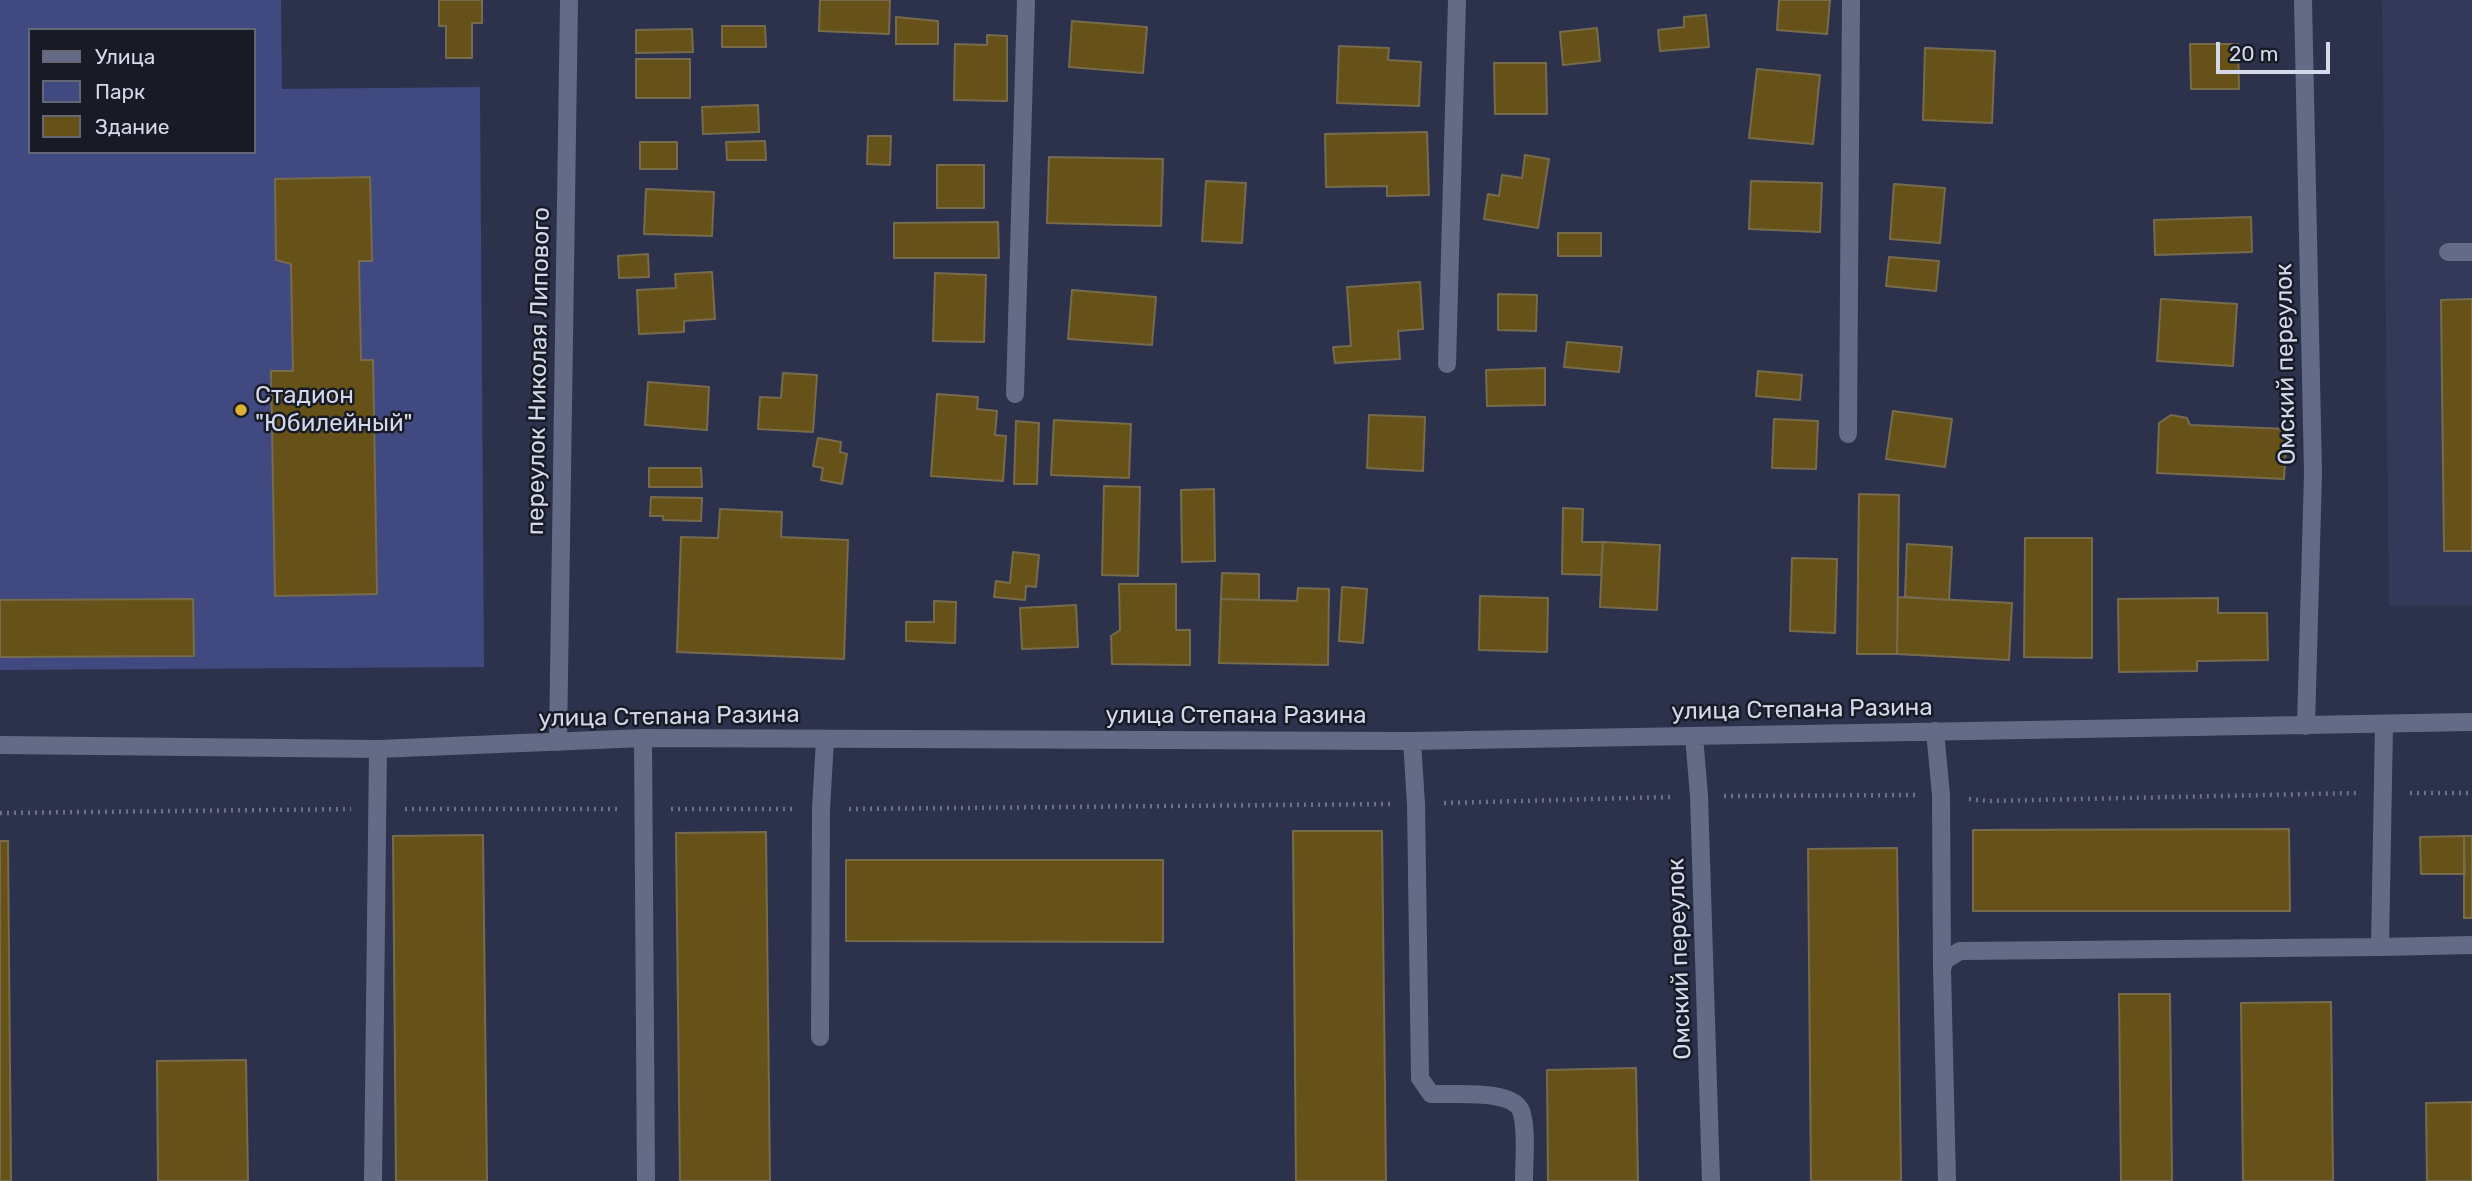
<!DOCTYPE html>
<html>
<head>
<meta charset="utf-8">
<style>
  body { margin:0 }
  #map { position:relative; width:2472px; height:1181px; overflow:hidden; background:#2c324b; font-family:Rubik,sans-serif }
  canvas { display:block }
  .legend { position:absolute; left:28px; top:28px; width:228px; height:126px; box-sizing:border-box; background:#181b26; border:2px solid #636774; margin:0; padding:9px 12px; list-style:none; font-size:21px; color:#d4d9e9 }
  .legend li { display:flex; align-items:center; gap:14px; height:35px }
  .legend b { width:35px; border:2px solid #636774 }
  .scale { position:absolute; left:2216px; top:42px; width:114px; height:32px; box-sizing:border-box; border:4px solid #d4d9e9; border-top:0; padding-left:9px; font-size:21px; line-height:24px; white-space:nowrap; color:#d4d9e9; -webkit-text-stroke:5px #181b26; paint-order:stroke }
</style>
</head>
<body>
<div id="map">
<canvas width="2472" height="1181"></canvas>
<ul class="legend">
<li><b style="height:9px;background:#646b87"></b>Улица</li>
<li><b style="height:19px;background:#404a80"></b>Парк</li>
<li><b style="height:19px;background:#665118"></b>Здание</li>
</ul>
<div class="scale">20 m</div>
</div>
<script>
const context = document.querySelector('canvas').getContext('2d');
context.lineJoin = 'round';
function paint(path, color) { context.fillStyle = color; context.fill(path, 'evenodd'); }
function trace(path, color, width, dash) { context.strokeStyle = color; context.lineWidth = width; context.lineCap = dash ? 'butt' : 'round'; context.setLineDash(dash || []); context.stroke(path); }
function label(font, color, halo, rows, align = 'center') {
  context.font = font + ' Rubik,sans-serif'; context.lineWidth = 5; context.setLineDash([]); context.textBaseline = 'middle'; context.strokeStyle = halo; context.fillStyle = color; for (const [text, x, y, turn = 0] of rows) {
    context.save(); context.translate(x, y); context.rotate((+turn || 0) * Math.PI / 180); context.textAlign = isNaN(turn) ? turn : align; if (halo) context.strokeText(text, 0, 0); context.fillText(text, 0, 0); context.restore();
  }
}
paint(new Path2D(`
  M2382,0h90v605l-83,1z`), '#333959');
paint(new Path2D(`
  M0,0h281l1,89 198,-2 4,580 -484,3zM30,30h224v122h-224z`), '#404a80');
const building = new Path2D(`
  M439,0h43v23h-10v35h-26v-32h-7z
  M820,0h70l-1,34 -70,-3z
  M1779,0h51l-3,34 -50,-4z
  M1706,15l3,32 -49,4 -2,-21 26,-3v-10z
  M896,17l42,4v23h-42z
  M1072,21l75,6 -4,46 -74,-6z
  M722,26h43l1,21h-44z
  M1597,28l3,33 -37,4 -3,-33z
  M692,29l1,23 -57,1v-23z
  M987,35l20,1v65l-53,-1 1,-56 32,1z
  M2190,44h48l1,45h-48z
  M1339,46l50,2 -1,12 33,2 -2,44 -82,-3z
  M1925,48l70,3 -3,72 -69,-3z
  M636,59h54v39h-54z
  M1494,63h52l1,51h-52z
  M1757,69l63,6 -7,69 -64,-6z
  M758,105l1,27 -56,2 -1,-27z
  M1427,132l2,63 -42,1v-10l-61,1 -1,-53z
  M868,136h23l-1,29 -23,-1z
  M765,141l1,19h-39l-1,-18z
  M640,142h37v27h-37z
  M1525,155l24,4 -11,69 -54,-9 4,-25 11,2 3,-21 20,3z
  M1049,157l114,2 -2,67 -114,-3z
  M937,165h47v43h-47z
  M370,177l2,84h-13l2,99h12l4,234 -102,2 -4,-225h22l-2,-107 -15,-4 -1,-81z
  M1206,181l40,2 -4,60 -40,-2z
  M1751,181l71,2 -2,49 -71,-3z
  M1894,184l51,4 -5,55 -50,-4z
  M646,189l68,3 -2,44 -68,-2z
  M2251,217l1,35 -97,3 -1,-35z
  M998,222l1,36h-105v-35z
  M1558,233h43v23h-43z
  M648,254l1,23 -30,1 -1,-22z
  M1889,257l50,4 -3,30 -50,-5z
  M712,272l3,47 -31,2v11l-45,2 -2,-44 39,-2 -1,-14z
  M935,273l51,2 -2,67 -51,-1z
  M1420,282l3,47 -25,2 2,28 -65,4 -2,-16 18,-1 -4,-59z
  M1072,290l84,7 -4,48 -84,-6z
  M1498,294l39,1 -1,36 -38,-1z
  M2161,299l76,5 -4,62 -76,-5z
  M2472,299v252h-28l-3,-251z
  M1567,342l55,5 -3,25 -55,-5z
  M1545,368v37l-58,1 -1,-36z
  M1758,371l44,4 -2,25 -44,-4z
  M783,373l34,2 -4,57 -55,-3 2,-32 21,1z
  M648,382l61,5 -2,43 -62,-5z
  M937,394l41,3 -1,12 20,2 -2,24 11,1 -3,45 -72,-5z
  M1893,411l59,8 -7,48 -59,-8z
  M1369,415l56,2 -2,54 -56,-3z
  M2171,415l16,3 3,7 97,4 -3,50 -127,-6 2,-50z
  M1774,419l44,2 -2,48 -44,-1z
  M1054,420l77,4 -2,54 -78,-3z
  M1016,421l23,2 -2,61h-23z
  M818,438l23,4 -1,10 7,2 -5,30 -21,-4 2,-12 -10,-2z
  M649,468h52l1,19h-53z
  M1104,486l36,1 -2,89 -36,-1z
  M1214,489l1,72 -33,1 -1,-72z
  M1859,494l40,1 -2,159h-40z
  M651,497l51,1 -1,23 -38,-1v-4h-13z
  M1563,508l20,1 -1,33h21l-2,33 -39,-1z
  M720,509l62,3 -1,25 67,3 -4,119 -167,-7 4,-115 37,1z
  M2025,538h67v120l-68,-1z
  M1603,542l57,3 -3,65 -57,-3z
  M1907,544l45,3 -3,53 -44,-3z
  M1013,552l26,3 -3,32 -10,-1 -1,14 -31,-3 2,-16 14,2z
  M1792,558l45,1 -2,74 -45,-2z
  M1222,573l37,1v26l-38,-1z
  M1119,584h57v46h14v35l-78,-1 -1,-28 9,-6z
  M1342,587l25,2 -4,54 -24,-2z
  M1298,588l31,1 -1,76 -109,-2 2,-64 76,2z
  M1480,596l68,2 -1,54 -68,-2z
  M1898,597l114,6 -3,57 -112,-6z
  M2218,598v15h49l1,47 -71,1v10l-78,1 -1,-73z
  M193,599l1,57 -194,1v-57z
  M934,601l22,1 -1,41 -49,-2v-19h28z
  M1076,605l2,42 -56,2 -2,-41z
  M2289,829l1,82h-317v-81z
  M1293,831h89l4,350h-90z
  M766,832l4,349h-90l-4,-348z
  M483,835l4,346h-91l-3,-345z
  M2464,836h8v82h-8z
  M2464,836l1,38h-44l-1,-37z
  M0,841h8l3,340h-11z
  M1897,848l4,333h-90l-3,-332z
  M846,860h317v82l-317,-1z
  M2119,994h51l2,187h-51z
  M2331,1002l2,179h-90l-2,-178z
  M246,1060l2,121h-90l-1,-120z
  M1636,1068l2,113h-90l-1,-111z
  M2472,1102v79h-45l-1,-78z`);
paint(building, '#665118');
trace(building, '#776b4d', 2);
trace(new Path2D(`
  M2410,793h62
  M1724,796l191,-1
  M1969,799l20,2 367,-8
  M1444,803l226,-6
  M405,809h212
  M671,809h124
  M849,809l541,-5
  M0,813l351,-4`), '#6b7186', 4.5, [2, 5]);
trace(new Path2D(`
  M2303,0l10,473 -7,253
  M2448,252h24
  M1447,364l10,-364
  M1015,394l11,-394
  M1848,434l3,-434
  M1935,731l6,64 1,174
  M1694,736l5,60 12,385
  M643,738l3,443
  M1412,741l4,63 4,274 11,16c22,1 86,-6 91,20 5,19 2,47 2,67
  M558,742l11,-742
  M0,745l378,4 265,-11 769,3 1060,-19
  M2380,947l92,-2
  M820,1037l1,-228 4,-69
  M373,1181l5,-432
  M1947,1181l-5,-212 3,-9 15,-9 420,-4 4,-222`), '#646b87', 18);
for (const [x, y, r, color] of [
  [241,410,7,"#ddb133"]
]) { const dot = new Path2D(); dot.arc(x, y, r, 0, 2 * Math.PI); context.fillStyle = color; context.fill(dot); trace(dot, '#181b26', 2.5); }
label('24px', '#d4d9e9', '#181b26', [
  ["Омский переулок",2286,364,-91],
  ["переулок Николая Липового",539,371,-89],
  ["улица Степана Разина",1802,710,-1],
  ["улица Степана Разина",1236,716],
  ["улица Степана Разина",669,717,-1],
  ["Омский переулок",1680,959,-92]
]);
label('24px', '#d4d9e9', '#181b26', [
  ["Стадион",255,396],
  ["\"Юбилейный\"",255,424]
], 'left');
</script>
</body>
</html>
